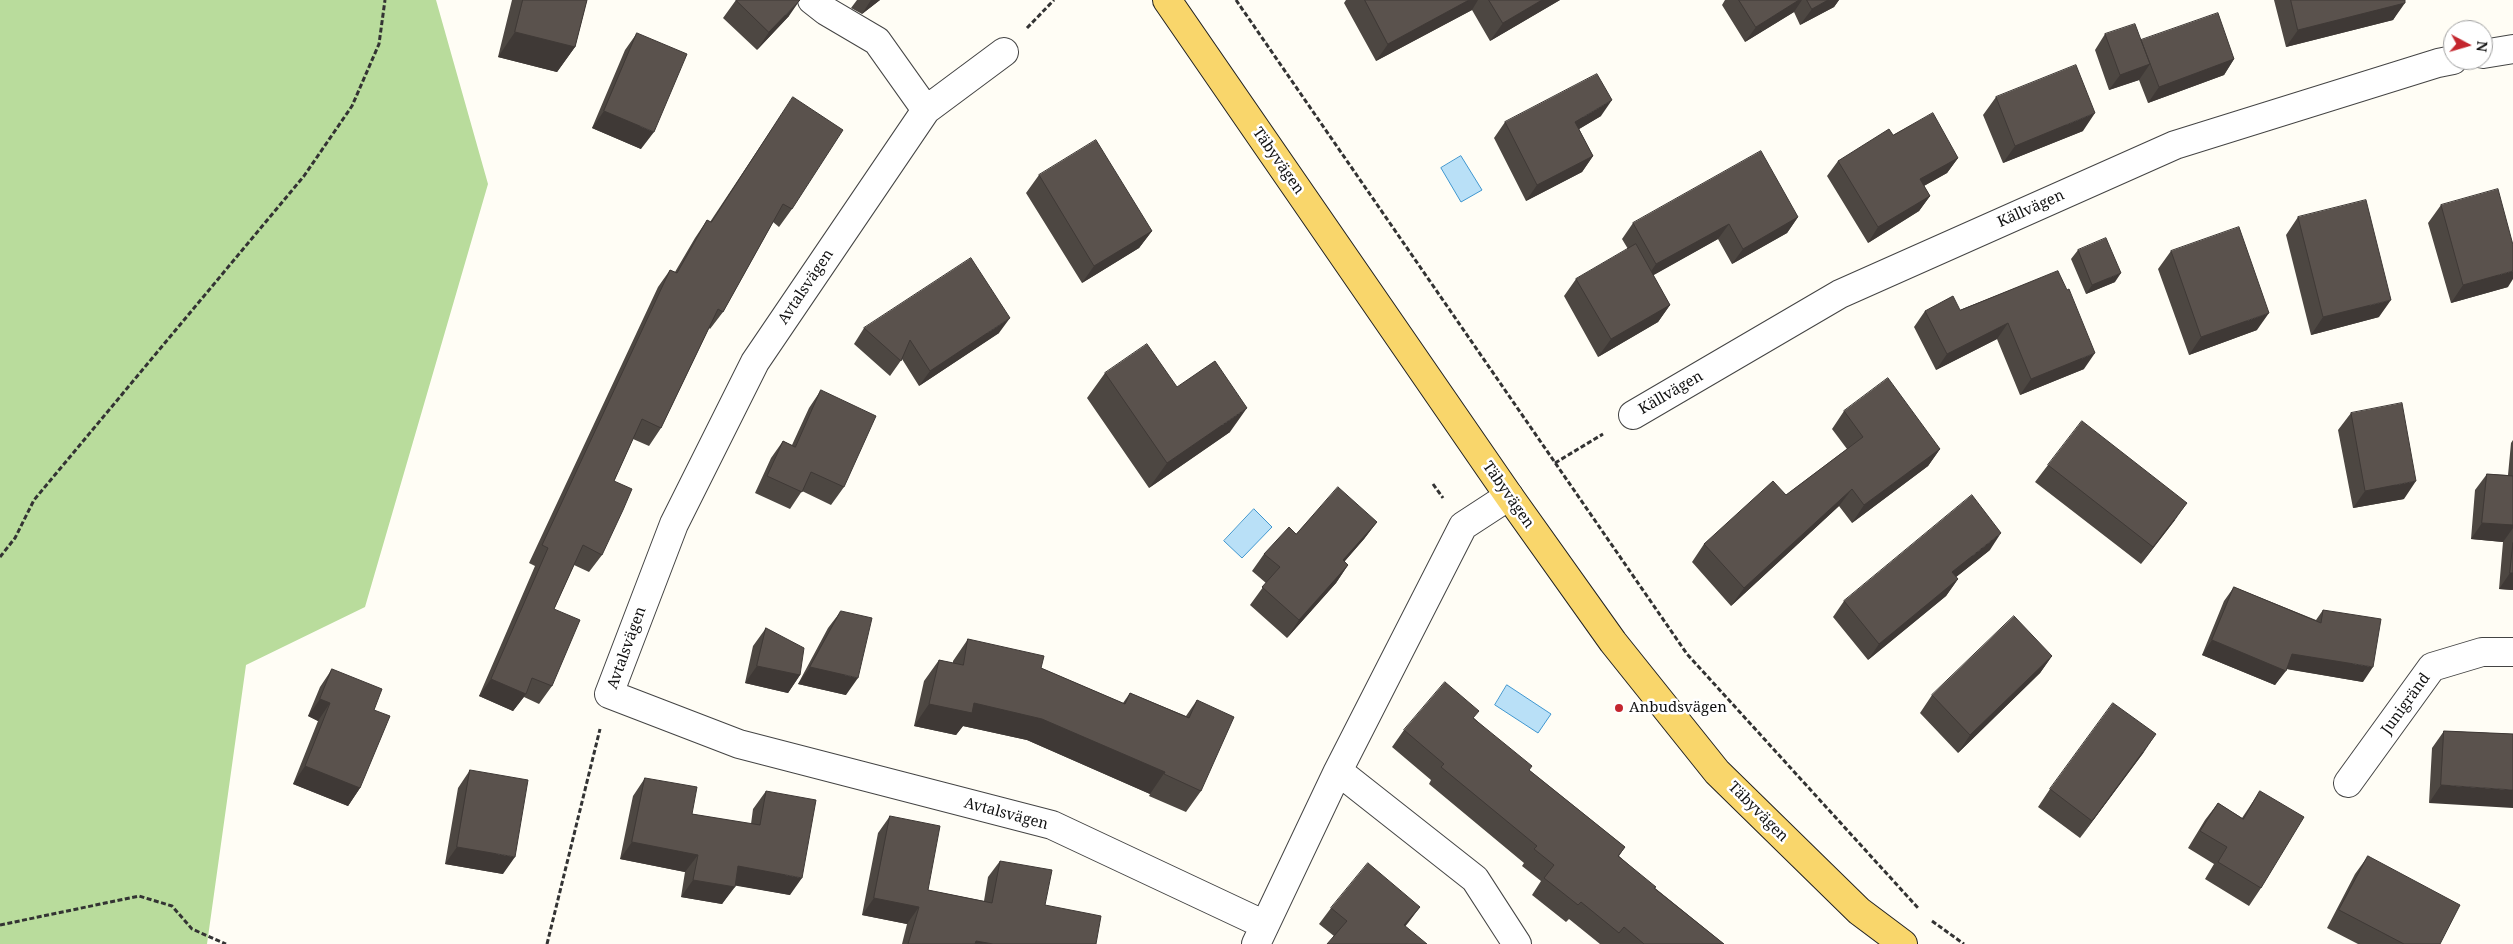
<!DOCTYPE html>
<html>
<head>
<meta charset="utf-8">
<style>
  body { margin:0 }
  #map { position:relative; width:2513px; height:944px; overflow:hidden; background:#fffdf5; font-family:"Noto Serif",serif }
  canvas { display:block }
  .north { position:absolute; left:2443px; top:20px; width:50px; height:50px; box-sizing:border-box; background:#fff; border:1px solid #a0a0a0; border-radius:50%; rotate:96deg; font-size:14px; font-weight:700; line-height:20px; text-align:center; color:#111 }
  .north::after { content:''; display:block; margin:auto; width:18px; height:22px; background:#c4262e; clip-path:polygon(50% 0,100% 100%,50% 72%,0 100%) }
</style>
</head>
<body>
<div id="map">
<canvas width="2513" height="944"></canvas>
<div class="north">N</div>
</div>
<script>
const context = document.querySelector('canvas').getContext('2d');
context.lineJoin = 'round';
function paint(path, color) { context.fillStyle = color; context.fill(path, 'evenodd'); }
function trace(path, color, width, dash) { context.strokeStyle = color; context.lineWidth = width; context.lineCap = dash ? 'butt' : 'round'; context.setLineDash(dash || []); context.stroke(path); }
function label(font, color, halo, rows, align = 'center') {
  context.font = font + ' "Noto Serif",serif'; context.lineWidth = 5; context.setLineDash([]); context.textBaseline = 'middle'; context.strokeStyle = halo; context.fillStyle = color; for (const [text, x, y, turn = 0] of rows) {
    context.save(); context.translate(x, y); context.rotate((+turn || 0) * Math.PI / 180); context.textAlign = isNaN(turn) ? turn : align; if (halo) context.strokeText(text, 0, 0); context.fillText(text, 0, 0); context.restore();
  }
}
paint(new Path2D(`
  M0,0h436l52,184 -123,423 -119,58 -39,279h-207z`), '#b9dc9c');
const water = new Path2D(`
  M1461,156l21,34 -21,12 -20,-34z
  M1254,509l18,18 -30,31 -18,-17z
  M1507,685l44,29 -13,19 -43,-28z`);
paint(water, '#b9e0f7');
trace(water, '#3f96cf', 1);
const minor = new Path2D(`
  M812,0l14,11 51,30 49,69
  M1004,52l-78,58 -171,252 -81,162 -65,170 130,50 313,81 213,100
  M2483,54l30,-5
  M1633,415l207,-121 335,-149 263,-82 15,-3
  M1338,771l137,108 42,65
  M2348,783l84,-116 50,-15h31
  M1256,944l82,-173 125,-245 46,-30`);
const major = new Path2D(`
  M1167,0l342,496 104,146 104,130 142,139 44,33`);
trace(minor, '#444', 30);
trace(major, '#222', 30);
trace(new Path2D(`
  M1236,0l451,654 231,254
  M1027,28l27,-28
  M1555,463l48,-29
  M1433,484l10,14
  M0,557l15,-19 19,-38 270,-324 48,-70 27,-62 6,-44
  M1932,921l32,23
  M0,925l139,-29 33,10 20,23 34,15
  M547,944l53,-215`), '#333', 3, [5, 2.5]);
trace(minor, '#fff', 28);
trace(major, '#f9d66b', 28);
paint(new Path2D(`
  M512,0h75l-12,47 -18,25 -59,-15z
  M736,0l53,16 -32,34 -34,-32z
  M857,0h23l-18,14 -11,-6z
  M1346,0h214l-70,41 -18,-31 -96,51 -32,-58z
  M1725,0h114l-5,7 -34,18 -6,-13 -49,30 -23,-37z
  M2274,0h131l-12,20 -107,27z
  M637,33l4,116 -49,-21 33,-78z
  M2105,34l36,7 93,18 -10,16 -76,28 -9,-23 -30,10 -14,-40z
  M793,97l-1,112 -13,18 -6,-5 -50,90 -13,17 -1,-1 -48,100 -12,18 -16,-7 -19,42 -12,74 -13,17 -15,-7 -20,44 -2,77 -13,18 -15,-7 -11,14 -34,-15 56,-130 -6,-3 129,-276 12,-17 5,2 20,-34 12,-18 3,2z
  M1996,97l87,34 -80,32 -20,-48z
  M1601,116l-22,13 14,27 -11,16 -56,29 -32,-63 11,-16z
  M1893,135l65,23 -11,15 -23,13 6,10 -11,15 -51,32 -41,-67 11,-15z
  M1039,175l113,56 -13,17 -57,35 -56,-90z
  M2441,205l67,82 -57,16 -23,-80z
  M1798,217l-11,16 -55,31 -14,-25 -65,36 17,30 -12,17 -60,35 -34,-61 12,-17 52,-30 -6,-10 11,-16z
  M2298,217l81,100 -68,18 -25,-100z
  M2078,250l37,32 -29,12 -15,-35z
  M2171,251l86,79 -68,25 -31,-86z
  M2058,271l26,98 -64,26 -23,-56 -61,31 -22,-43 11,-16 35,-1z
  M864,328l135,5 -80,53 -17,-27 -12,17 -36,-32z
  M1105,373l72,14 53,45 -81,56 -62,-90z
  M821,390l23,97 -13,18 -29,-14 -12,18 -35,-16 16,-35 12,-17 9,4 17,-37z
  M1844,411l96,38 -12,17 -76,57 -13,-17 -108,100 -39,-44 12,-18 82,-49 61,-46 -15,-20z
  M2351,413l53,86 -51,9 -15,-78z
  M2513,440v150l-14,-1 4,-47 -32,-3 4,-49 12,-16 21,1 3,-32z
  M2048,465l127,55 -34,44 -106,-82z
  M1377,522l-13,17 -20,23 4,3 -12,18 -49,55 -37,-33 16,-22 -14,-12 12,-17 32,-20z
  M1990,550l-34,27 2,2 -12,17 -78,64 -35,-43 11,-16z
  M2234,587l82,33 7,-10 40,72 -77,-13 -11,16 -73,-30 22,-54z
  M841,611l5,84 -48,-11 30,-56z
  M766,628l34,47 -12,18 -43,-10 8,-37z
  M968,639l73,29 82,35 7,-10 56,23 11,-16 4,91 -15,21 -37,-16 1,-2 -123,-54 -64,-14 -7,9 -42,-9 10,-45 15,-21 14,3v-2z
  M2052,656l-12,17 -82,80 -38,-40 12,-18z
  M332,669l42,41 -14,78 -12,18 -55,-22 25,-63 -10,-5 12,-29z
  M1474,718l55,52 96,77 -6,9 36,32 69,56h-124l-31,-25 -3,3 -34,-27 9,-14 -19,-15 2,-3 -95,-79 2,-4 -39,-33 12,-17z
  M2444,731l69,3 -84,69 3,-55z
  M2144,752l-64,86 -42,-31 12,-18z
  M470,770l33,104 -58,-10 13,-76z
  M645,778l47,36 59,10 2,-15 13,-18 24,104 -55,-10 -13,19 -41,-7 4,-25 -65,-13 13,-63z
  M2260,791l1,97 -12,18 -44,-27 9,-15 -26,-16 17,-28 13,-17 24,15z
  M890,816l38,74 56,11 4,-24 12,-16 45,44 51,39h-194l5,-20 -45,-9 16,-82z
  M2368,856l72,88h-82l-31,-16 28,-54z
  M1420,907l-15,19 -71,10 -15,-12 12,-16z`), '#4d4742');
paint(new Path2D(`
  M800,0l-11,16 -32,34 12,-18z
  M871,0h9l-18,14z
  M1469,0h9l-6,10 -96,51 12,-17z
  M1542,0h18l-70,41 13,-18z
  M1799,0h3l-8,12 -49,30 11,-15z
  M1828,0h11l-5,7 -34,18 12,-16z
  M2405,3l-12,17 -107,27 12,-17z
  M515,32l60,15 -18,25 -59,-15z
  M2234,59l-10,16 -76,28 11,-16z
  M2150,64l-11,16 -30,10 11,-15z
  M1612,100l-11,16 -37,22 11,-16z
  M604,111l50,21 -13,17 -49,-21z
  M2095,113l-12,18 -80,32 12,-17z
  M1593,156l-11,16 -56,29 11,-16z
  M1958,158l-11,15 -38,21 11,-15z
  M1930,196l-11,15 -51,32 10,-16z
  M1798,217l-11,16 -55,31 11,-15z
  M1729,224l-11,15 -73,41 11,-16z
  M1152,231l-13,17 -57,35 12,-17z
  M2513,271v8l-5,8 -57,16 12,-18z
  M2121,273l-6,9 -29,12 6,-9z
  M2391,300l-12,17 -68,18 12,-18z
  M1670,305l-12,17 -60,35 13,-18z
  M2269,313l-12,17 -68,25 12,-18z
  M1010,318l-11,15 -80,53 11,-15z
  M2008,323l-11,16 -61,31 11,-16z
  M2095,353l-11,16 -64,26 11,-16z
  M1247,408l-17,24 -81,56 18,-25z
  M1940,449l-12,17 -76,57 12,-18z
  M2416,481l-12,18 -51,9 12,-17z
  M1852,489l-13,17 -108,100 13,-18z
  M2187,503l-12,17 -34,44 12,-17z
  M1377,522l-13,17 -34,39 13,-18z
  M2482,523l31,2v3l-10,14 -32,-3z
  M2001,533l-11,17 -49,39 11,-17z
  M1348,565l-12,18 -49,55 12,-18z
  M2510,573h3v17l-14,-1z
  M1958,579l-12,17 -78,64 11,-16z
  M2212,640l74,31 -11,14 -73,-30z
  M2292,654l81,13 -10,15 -81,-14z
  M2052,656l-12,17 -82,80 12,-18z
  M757,666l43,9 -12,18 -43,-10z
  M810,667l48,11 -12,17 -48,-11z
  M491,679l35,15 -13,17 -34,-15z
  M320,699l10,4 -12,18 -10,-5z
  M974,703l68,16 123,53 -15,22 -123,-54 -64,-14 -7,9 -42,-9 15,-22z
  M2156,734l-12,18 -64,86 12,-17z
  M305,766l55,22 -12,18 -55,-22z
  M2441,785l72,5v18l-84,-5z
  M632,842l66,13 -13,17 -65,-13z
  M457,847l58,10 -12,17 -58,-10z
  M738,866l64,12 -12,17 -64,-11z
  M693,880l42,7 -13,17 -41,-7z
  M874,898l45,9 -12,17 -45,-9z
  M1420,907l-12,16 -16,19 12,-17z
  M976,941l17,3h-19z`), '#3f3936');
const building = new Path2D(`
  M523,0h64l-12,47 -60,-15z
  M736,0h64l-31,32z
  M1365,0h104l-81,44z
  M1489,0h53l-39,23z
  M1739,0h60l-43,27z
  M1807,0h21l-16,9z
  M2291,0h114v3l-107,27z
  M2218,13l16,46 -75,28 -18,-47z
  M2135,24l15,40 -30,11 -15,-41z
  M637,33l50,21 -33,78 -50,-21z
  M2076,65l19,48 -80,33 -19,-49z
  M1597,74l15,26 -37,22 18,34 -56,29 -32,-63z
  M793,97l50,33 -51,79 -9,-5 -60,108 -5,-3 -57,119 -19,-9 -28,62 18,8 -9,21 -21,45 -19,-10 -29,64 26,11 -28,66 -20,-8 -6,16 -35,-15 57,-131 -6,-3 128,-275 7,3 30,-53 4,2z
  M1933,113l25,45 -38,21 10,17 -52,31 -40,-66 51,-32 4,6z
  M1096,140l56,91 -58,35 -55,-91z
  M1761,151l37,66 -55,32 -14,-25 -73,40 -23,-41z
  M2498,189l15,56v26l-50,14 -22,-80z
  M2366,200l25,100 -68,17 -25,-100z
  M2239,227l30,86 -68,24 -30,-86z
  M2106,238l15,35 -29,12 -14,-35z
  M1636,244l34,61 -59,34 -35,-60z
  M971,258l39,60 -80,53 -20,-31 -9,21 -37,-33z
  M2058,271l9,19 2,-1 26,64 -64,26 -23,-56 -61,31 -22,-43 28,-15 7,14z
  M1147,344l30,43 38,-26 32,47 -80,55 -62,-90z
  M1888,378l52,71 -76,56 -12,-16 -108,99 -40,-44 69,-63 13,14 77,-58 -19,-26z
  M821,390l55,26 -32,71 -33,-15 -9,20 -35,-16 16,-35 12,6z
  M2402,403l14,78 -51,10 -14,-78z
  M2082,421l105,82 -34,44 -105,-82z
  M2487,474l26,2v49l-31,-2z
  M1338,487l39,35 -34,38 5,5 -49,55 -37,-33 18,-20 -16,-13 25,-27 7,7z
  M1972,495l29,38 -49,39 6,7 -79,65 -35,-43z
  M2513,543v30h-3z
  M2234,587l87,36 2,-13 58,9 -8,48 -81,-13 -6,17 -74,-31z
  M841,611l31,7 -14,60 -48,-11z
  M2014,616l38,40 -82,79 -38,-40z
  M766,628l38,20 -4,27 -43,-9z
  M968,639l76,17 -3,12 84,36 5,-11 59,25 8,-18 37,17 -33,74 -37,-17 1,-2 -123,-53 -68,-16 -2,10 -43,-9 10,-44 24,5z
  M332,669l50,20 -8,21 16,6 -30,72 -55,-22 25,-63 -10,-4z
  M1445,682l34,29 -6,7 59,48 -3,4 96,77 -7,9 38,31 -2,1 70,56h-80l-20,-17 -5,6 -38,-31 -3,3 -34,-27 10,-13 -20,-16 3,-3 -96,-79 3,-3 -40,-34z
  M2113,703l43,31 -64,87 -42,-32z
  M2444,731l69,3v56l-72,-5z
  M470,770l58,10 -13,77 -58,-10z
  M645,778l52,9 -5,27 68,11 6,-34 50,9 -14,78 -64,-12 -3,21 -42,-7 5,-25 -66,-13z
  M2260,791l44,26 -43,71 -43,-26 9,-15 -27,-16 18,-28 25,16z
  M890,816l50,10 -12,64 64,13 8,-42 52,9 -7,35 56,11 -5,28h-103l-17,-3 -1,3h-67l11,-37 -45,-9z
  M2368,856l92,49 -20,39h-36l-65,-34z
  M1368,863l52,44 -16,18 23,19h-100l20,-23 -16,-13z`);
paint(building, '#5a524d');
trace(building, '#3f3936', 1);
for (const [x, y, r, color] of [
  [1619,708,5,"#c4262e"]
]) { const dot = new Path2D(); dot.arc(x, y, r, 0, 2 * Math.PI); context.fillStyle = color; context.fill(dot); trace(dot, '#fff', 2); }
label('15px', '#111', '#fff', [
  ["Täbyvägen",1278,161,55],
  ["Källvägen",2031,209,-24],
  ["Avtalsvägen",806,287,-56],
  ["Källvägen",1671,393,-30],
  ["Täbyvägen",1508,495,55],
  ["Avtalsvägen",627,648,-70],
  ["Junigränd",2406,704,-54],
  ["Täbyvägen",1758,812,45],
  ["Avtalsvägen",1006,814,15]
]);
label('15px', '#111', '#fff', [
  ["Anbudsvägen",1629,708]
], 'left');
</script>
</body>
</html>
